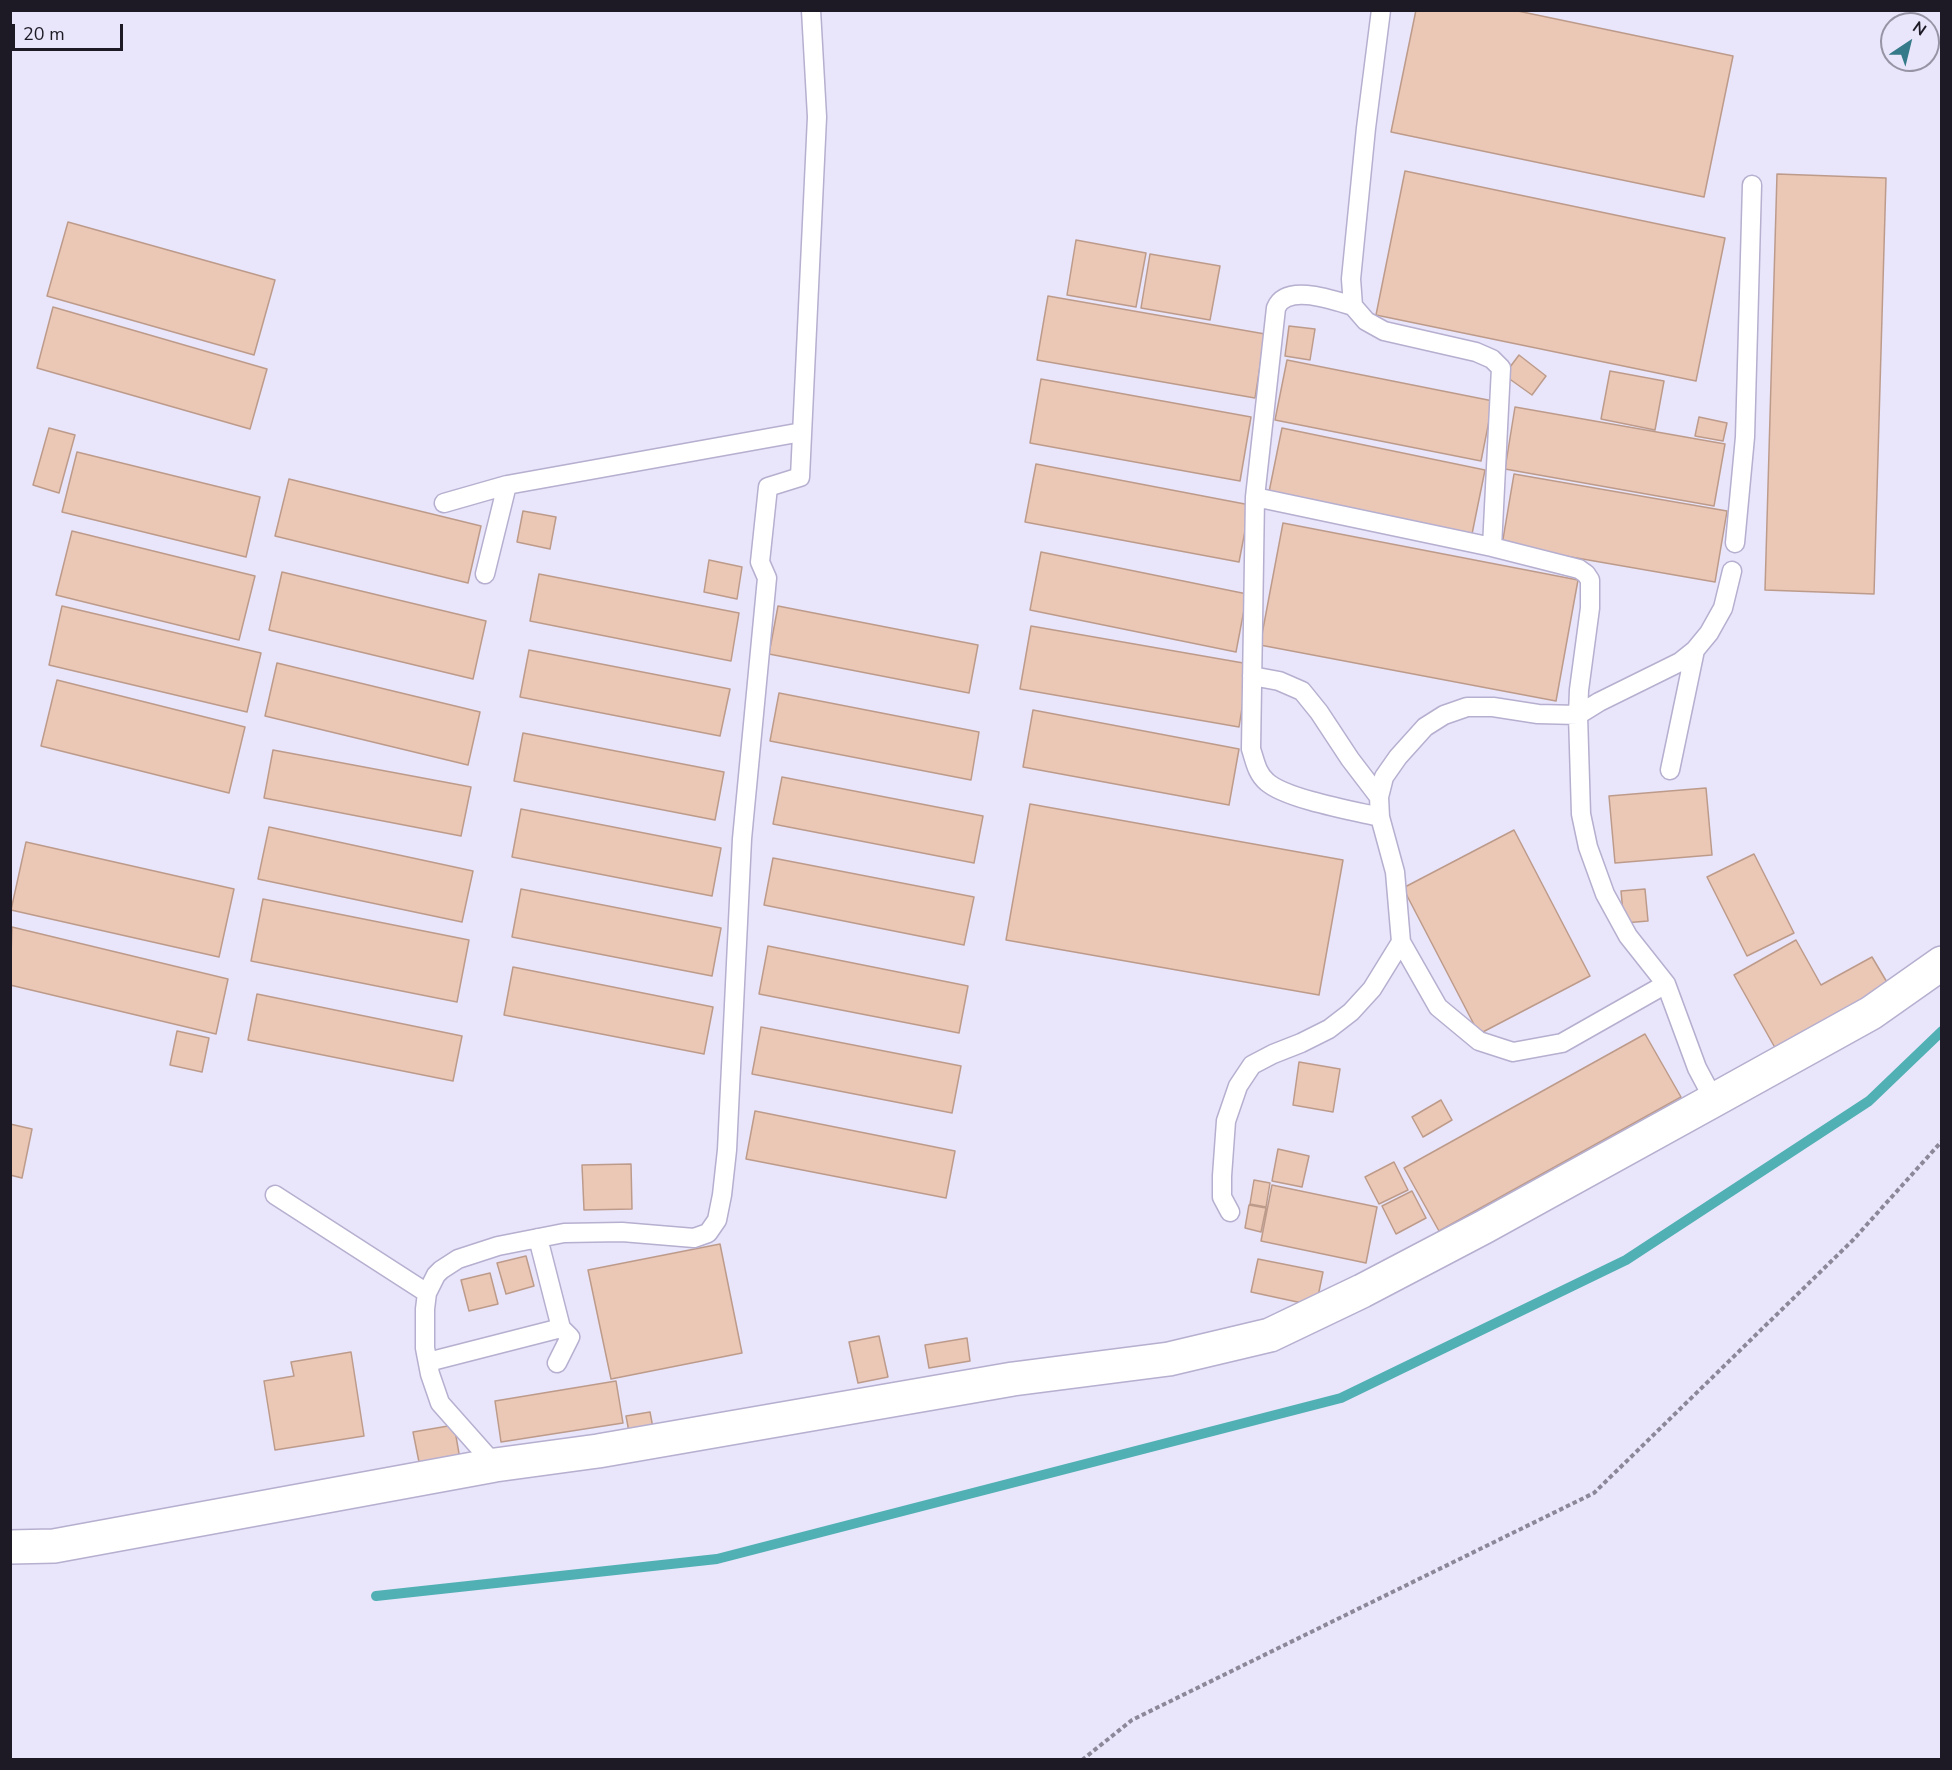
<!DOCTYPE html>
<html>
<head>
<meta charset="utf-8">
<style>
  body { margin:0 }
  #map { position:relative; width:1952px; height:1770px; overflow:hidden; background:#e9e5fa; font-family:"Nunito Sans",sans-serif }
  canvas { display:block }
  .frame { position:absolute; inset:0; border:12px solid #1d1a26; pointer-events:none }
  .north { position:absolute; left:1880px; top:12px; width:60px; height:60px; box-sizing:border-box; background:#e9e5fa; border:2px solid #9794a5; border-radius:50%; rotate:35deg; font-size:16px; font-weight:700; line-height:24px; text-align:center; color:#1d1a26 }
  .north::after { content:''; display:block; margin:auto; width:21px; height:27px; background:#357a88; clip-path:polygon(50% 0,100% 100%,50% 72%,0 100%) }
  .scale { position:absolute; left:12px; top:24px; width:111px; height:27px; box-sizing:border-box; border:3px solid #1d1a26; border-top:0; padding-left:8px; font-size:18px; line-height:21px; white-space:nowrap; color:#1d1a26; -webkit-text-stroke:4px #e9e5fa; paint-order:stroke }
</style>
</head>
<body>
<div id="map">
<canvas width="1952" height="1770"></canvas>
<div class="frame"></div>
<div class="north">N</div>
<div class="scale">20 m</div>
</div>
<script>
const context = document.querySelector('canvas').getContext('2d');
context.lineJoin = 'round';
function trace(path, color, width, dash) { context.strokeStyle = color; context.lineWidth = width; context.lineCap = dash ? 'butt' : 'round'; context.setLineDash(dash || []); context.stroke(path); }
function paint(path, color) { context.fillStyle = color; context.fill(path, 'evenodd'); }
trace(new Path2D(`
  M376,1596l341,-37 624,-161 285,-138 243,-159 73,-70`), '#50b0b4', 10);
const building = new Path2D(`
  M1416,10h97l220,46 -29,141 -313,-65z
  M1405,171l320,67 -29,143 -320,-66z
  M1777,174l109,4 -12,416 -109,-4z
  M68,222l207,58 -21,75 -207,-59z
  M1076,240l70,13 -10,54 -69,-12z
  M1150,254l70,12 -10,54 -69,-12z
  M1048,296l217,38 -10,64 -218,-38z
  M53,307l214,62 -17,60 -213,-61z
  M1289,326l26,3 -5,31 -25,-4z
  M1519,355l27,21 -14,19 -28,-20z
  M1287,360l206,41 -12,60 -206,-41z
  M1610,371l54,10 -9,49 -54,-11z
  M1041,379l210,38 -11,64 -210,-38z
  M1515,407l210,37 -11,62 -209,-37z
  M1699,417l28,6 -4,18 -28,-5z
  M49,428l26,7 -16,58 -26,-8z
  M1282,428l203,42 -13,64 -203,-42z
  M77,452l183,45 -14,60 -184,-45z
  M1036,464l214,41 -11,57 -214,-40z
  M1514,474l213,37 -12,71 -213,-37z
  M289,479l192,47 -13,57 -193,-47z
  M523,511l33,6 -6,32 -33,-7z
  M1283,523l295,57 -22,121 -296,-56z
  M72,531l183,45 -16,64 -183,-45z
  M1041,552l206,42 -11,58 -206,-42z
  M709,560l33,7 -5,32 -33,-7z
  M282,572l204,49 -13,58 -204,-49z
  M539,574l200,39 -8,48 -201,-40z
  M62,606l199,47 -14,59 -198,-47z
  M778,606l200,39 -9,48 -200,-39z
  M1031,626l218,38 -10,63 -219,-38z
  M529,650l201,39 -10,47 -200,-39z
  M277,663l203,49 -12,53 -203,-49z
  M57,680l188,47 -16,66 -188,-47z
  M779,693l200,39 -8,48 -201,-39z
  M1033,710l206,39 -10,56 -206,-38z
  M523,733l201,39 -9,48 -201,-39z
  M273,750l198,37 -10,49 -197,-38z
  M782,777l201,39 -9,47 -201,-39z
  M1706,788l6,67 -97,8 -6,-67z
  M1030,804l313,56 -24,135 -313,-55z
  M521,809l200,39 -9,48 -200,-39z
  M269,827l204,44 -11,51 -204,-43z
  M1514,830l76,146 -111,58 -76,-146z
  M26,842l208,47 -15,68 -208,-47z
  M1754,854l40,79 -47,23 -40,-79z
  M773,858l201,39 -10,48 -200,-40z
  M521,889l200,39 -9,48 -200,-39z
  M1645,889l3,32 -24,2 -3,-32z
  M263,899l206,41 -12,62 -206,-41z
  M12,927l216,52 -12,55 -206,-49z
  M1796,940l25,45 51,-28 19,32 -113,64 -44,-78z
  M768,946l200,40 -9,47 -200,-39z
  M513,967l200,40 -9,47 -200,-39z
  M257,994l205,42 -9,45 -205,-41z
  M761,1027l200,39 -9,47 -200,-39z
  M177,1031l32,7 -7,34 -32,-7z
  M1645,1034l36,63 -242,134 -35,-63z
  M1299,1062l41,7 -7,43 -40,-7z
  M1441,1100l11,20 -29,17 -11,-20z
  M755,1111l200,40 -9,47 -200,-39z
  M10,1124l22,5 -10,49 -12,-3z
  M1278,1149l31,7 -7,31 -30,-6z
  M1394,1162l14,28 -29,14 -14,-27z
  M631,1164l1,45 -48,1 -2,-45z
  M1254,1180l16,3 -4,24 -16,-3z
  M1272,1185l105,22 -11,56 -105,-22z
  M1412,1191l14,27 -30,16 -14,-28z
  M1249,1205l17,3 -5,24 -16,-4z
  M720,1244l22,109 -131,26 -23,-109z
  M526,1256l8,30 -28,8 -9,-31z
  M1258,1259l65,13 -7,34 -65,-14z
  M490,1273l8,31 -29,7 -8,-31z
  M879,1336l9,41 -30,6 -9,-41z
  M967,1338l3,23 -41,7 -4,-23z
  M351,1352l13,84 -89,14 -11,-69 30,-5 -3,-14z
  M616,1381l7,42 -122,19 -6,-41z
  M650,1412l3,16 -24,4 -3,-16z
  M454,1425l7,40 -40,7 -8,-40z`);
paint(building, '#ebc7b6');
trace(building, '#bd9b8b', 1.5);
const lane = new Path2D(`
  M1381,10l-15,118 -15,151 2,27 13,15 18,10 92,21 16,7 9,9 -9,179
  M1353,306c-20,-6 -67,-23 -77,2l-21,189 -4,252c4,12 6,25 16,33 19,17 87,29 113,35
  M1255,497l237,50 87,22 7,5 4,6v28l-11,82 -1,25 3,99 7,33 17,47 23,42 38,48 31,84 17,32
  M444,503l63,-18
  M1735,543l10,-106 7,-252
  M485,574l22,-89 295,-53
  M1252,676l27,5 23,10 17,21 31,47 29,38
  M1670,770l25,-120
  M1666,984l-104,59 -49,9 -34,-11 -41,-34 -37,-65 -6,-70 -15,-55 -1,-20 5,-20 14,-20 27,-30 19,-12 23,-8h26l45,7 40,1 21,-13 81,-40 15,-12 14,-17 14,-25 9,-37
  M275,1195l152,98
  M1230,1212l-8,-15v-21l4,-55 12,-35 14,-21 21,-11 28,-11 28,-14 22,-17 21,-23 29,-47
  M428,1362l133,-34 -23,-90
  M557,1363l13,-26 -9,-9
  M495,1465l-55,-62 -10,-29 -5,-26v-39l2,-16 9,-18 5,-5 17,-11 40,-13 66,-13 58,-1 72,6 14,-5 9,-13 5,-25 5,-45 15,-311 25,-261 -7,-16 8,-75 32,-10 17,-360 -6,-107`);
const street = new Path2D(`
  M10,1547l44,-1 441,-81 103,-14 415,-72 156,-20 101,-24 92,-44 122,-64 230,-127 157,-87 71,-50`);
trace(lane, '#b6afcf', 21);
trace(street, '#b6afcf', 36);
trace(new Path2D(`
  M1082,1760l50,-40 462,-227 259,-253 89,-99`), '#8c8899', 4, [4.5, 3]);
trace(lane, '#fff', 18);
trace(street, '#fff', 33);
</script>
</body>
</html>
